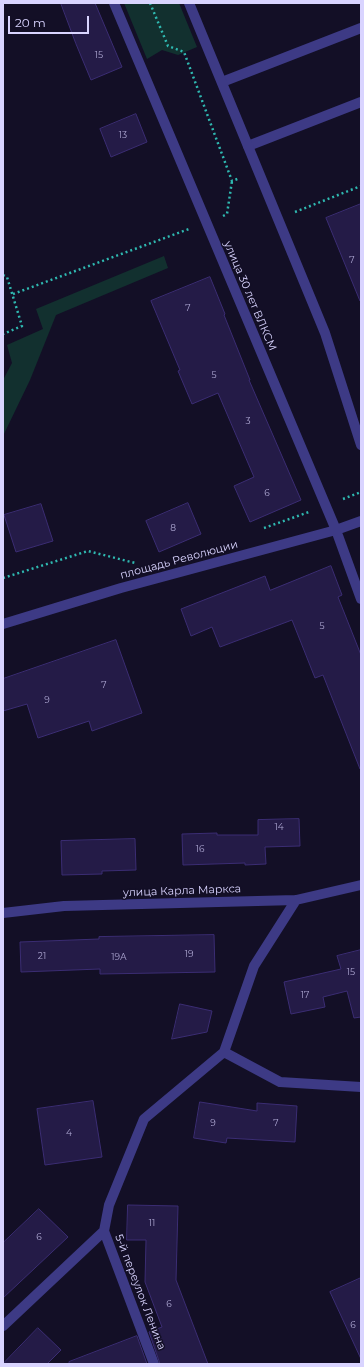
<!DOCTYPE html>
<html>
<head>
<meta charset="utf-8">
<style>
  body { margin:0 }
  #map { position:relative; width:364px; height:1367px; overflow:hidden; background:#130f26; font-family:Montserrat,sans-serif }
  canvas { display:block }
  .frame { position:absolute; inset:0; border:4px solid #d9d4ff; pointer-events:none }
  .scale { position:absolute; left:8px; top:16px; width:81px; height:18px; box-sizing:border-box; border:2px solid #d9d4ff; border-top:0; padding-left:5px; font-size:12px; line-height:14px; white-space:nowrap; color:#d9d4ff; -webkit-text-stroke:3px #130f26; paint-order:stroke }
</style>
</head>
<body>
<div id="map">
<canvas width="364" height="1367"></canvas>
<div class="frame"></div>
<div class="scale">20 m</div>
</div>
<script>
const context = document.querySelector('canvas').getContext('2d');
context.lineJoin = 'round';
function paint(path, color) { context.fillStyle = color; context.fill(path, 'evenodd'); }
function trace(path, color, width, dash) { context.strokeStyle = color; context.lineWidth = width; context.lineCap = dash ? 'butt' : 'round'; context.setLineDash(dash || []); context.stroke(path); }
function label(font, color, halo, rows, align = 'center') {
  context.font = font + ' Montserrat,sans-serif'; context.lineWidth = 3; context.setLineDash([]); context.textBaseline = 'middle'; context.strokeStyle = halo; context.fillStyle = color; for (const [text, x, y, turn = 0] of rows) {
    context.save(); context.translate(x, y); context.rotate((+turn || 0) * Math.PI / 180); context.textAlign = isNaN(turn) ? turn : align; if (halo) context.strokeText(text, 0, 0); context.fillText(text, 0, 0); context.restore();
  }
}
paint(new Path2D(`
  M124,3h55l18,44 -19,8 -16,-5 -15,9z
  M164,256l4,12 -112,47 -26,65 -27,56v-56l9,-17 -5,-18 36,-16 -7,-20z`), '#12302f');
const building = new Path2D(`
  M61,3h34l27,64 -31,13 -15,-36z
  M136,114l11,28 -36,15 -11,-28z
  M361,204v97h-1l-34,-83z
  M210,277l15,37 -1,1 26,65h-1l52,120 -51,22 -16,-36 20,-9 -36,-84 -26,11 -14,-33 2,-1 -29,-69z
  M188,503l13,31 -42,18 -13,-31z
  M41,504l12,37 -37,11 -12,-37z
  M331,566l11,29 -4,2 23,58v114h-1l-37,-94 -8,3 -23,-58 -72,27 -8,-20 -21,9 -10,-27 84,-33 5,14z
  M116,640l26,73 -50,18 -3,-10 -51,17 -11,-34 -24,7v-32z
  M299,819l1,27 -35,1 1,17 -21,1v-2l-62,2 -1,-31 35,-1v2h41v-15z
  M135,839l1,31 -34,1v3l-40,1 -1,-34z
  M214,935l1,37 -115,2v-5l-79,3 -1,-30 79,-3v-2z
  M361,950v67l-7,1 -7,-27 -24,6 2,10 -34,7 -7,-32 57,-13 -4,-13z
  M180,1004l32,7 -5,21 -35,7z
  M93,1101l9,56 -57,8 -8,-56z
  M200,1102l57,9v-8l40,3 -2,36 -68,-4 -1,5 -32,-5z
  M128,1205l50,1 -2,74 32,84h-48l-11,-32 13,-5 -17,-45 1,-42h-19z
  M39,1209l29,28 -65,61v-55z
  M361,1278v81l-31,-67z
  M38,1328l23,22 -14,14h-44z
  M137,1336l10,28h-78v-2z`);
paint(building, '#241b47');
trace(building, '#3b2d73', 1);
trace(new Path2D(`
  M150,3l18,43 16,6 48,129 8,-3
  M295,212l66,-26
  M223,216l4,-2 5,-33
  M3,275l4,2 15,49 -19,8
  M13,294l176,-65
  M343,499l18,-7
  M264,528l45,-16
  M3,578l85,-27 47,12`), '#2fb8b0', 2.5, [2, 3]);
trace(new Path2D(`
  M222,82l139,-54
  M248,146l113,-44`), '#3d3a85', 10);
trace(new Path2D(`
  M114,3l222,527 25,69
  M189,3l136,330 36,112
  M3,624l118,-36 215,-58 25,-9
  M3,913l61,-7 232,-6 65,-15
  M224,1052l56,30 81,5
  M3,1326l101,-95
  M154,1364l-50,-133 5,-26 35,-86 80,-67 30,-86 42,-66`), '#3d3a85', 10);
label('9px', '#aca6d1', null, [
  ["15",99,55],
  ["13",123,135],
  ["7",352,260],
  ["7",188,308],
  ["5",214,375],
  ["3",248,421],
  ["6",267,493],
  ["8",173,528],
  ["5",322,626],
  ["7",104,685],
  ["9",47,700],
  ["14",279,827],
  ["16",200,849],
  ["19",189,954],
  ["21",42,956],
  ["19А",119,957],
  ["15",351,972],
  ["17",305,995],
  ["9",213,1123],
  ["7",276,1123],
  ["4",69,1133],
  ["11",152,1223],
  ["6",39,1237],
  ["6",169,1304],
  ["6",353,1325]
]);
label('11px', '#d9d4ff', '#130f26', [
  ["улица 30 лет ВЛКСМ",250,296,67],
  ["площадь Революции",179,560,-15],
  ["улица Карла Маркса",182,891,-2],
  ["5-й переулок Ленина",140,1292,69]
]);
</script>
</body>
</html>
